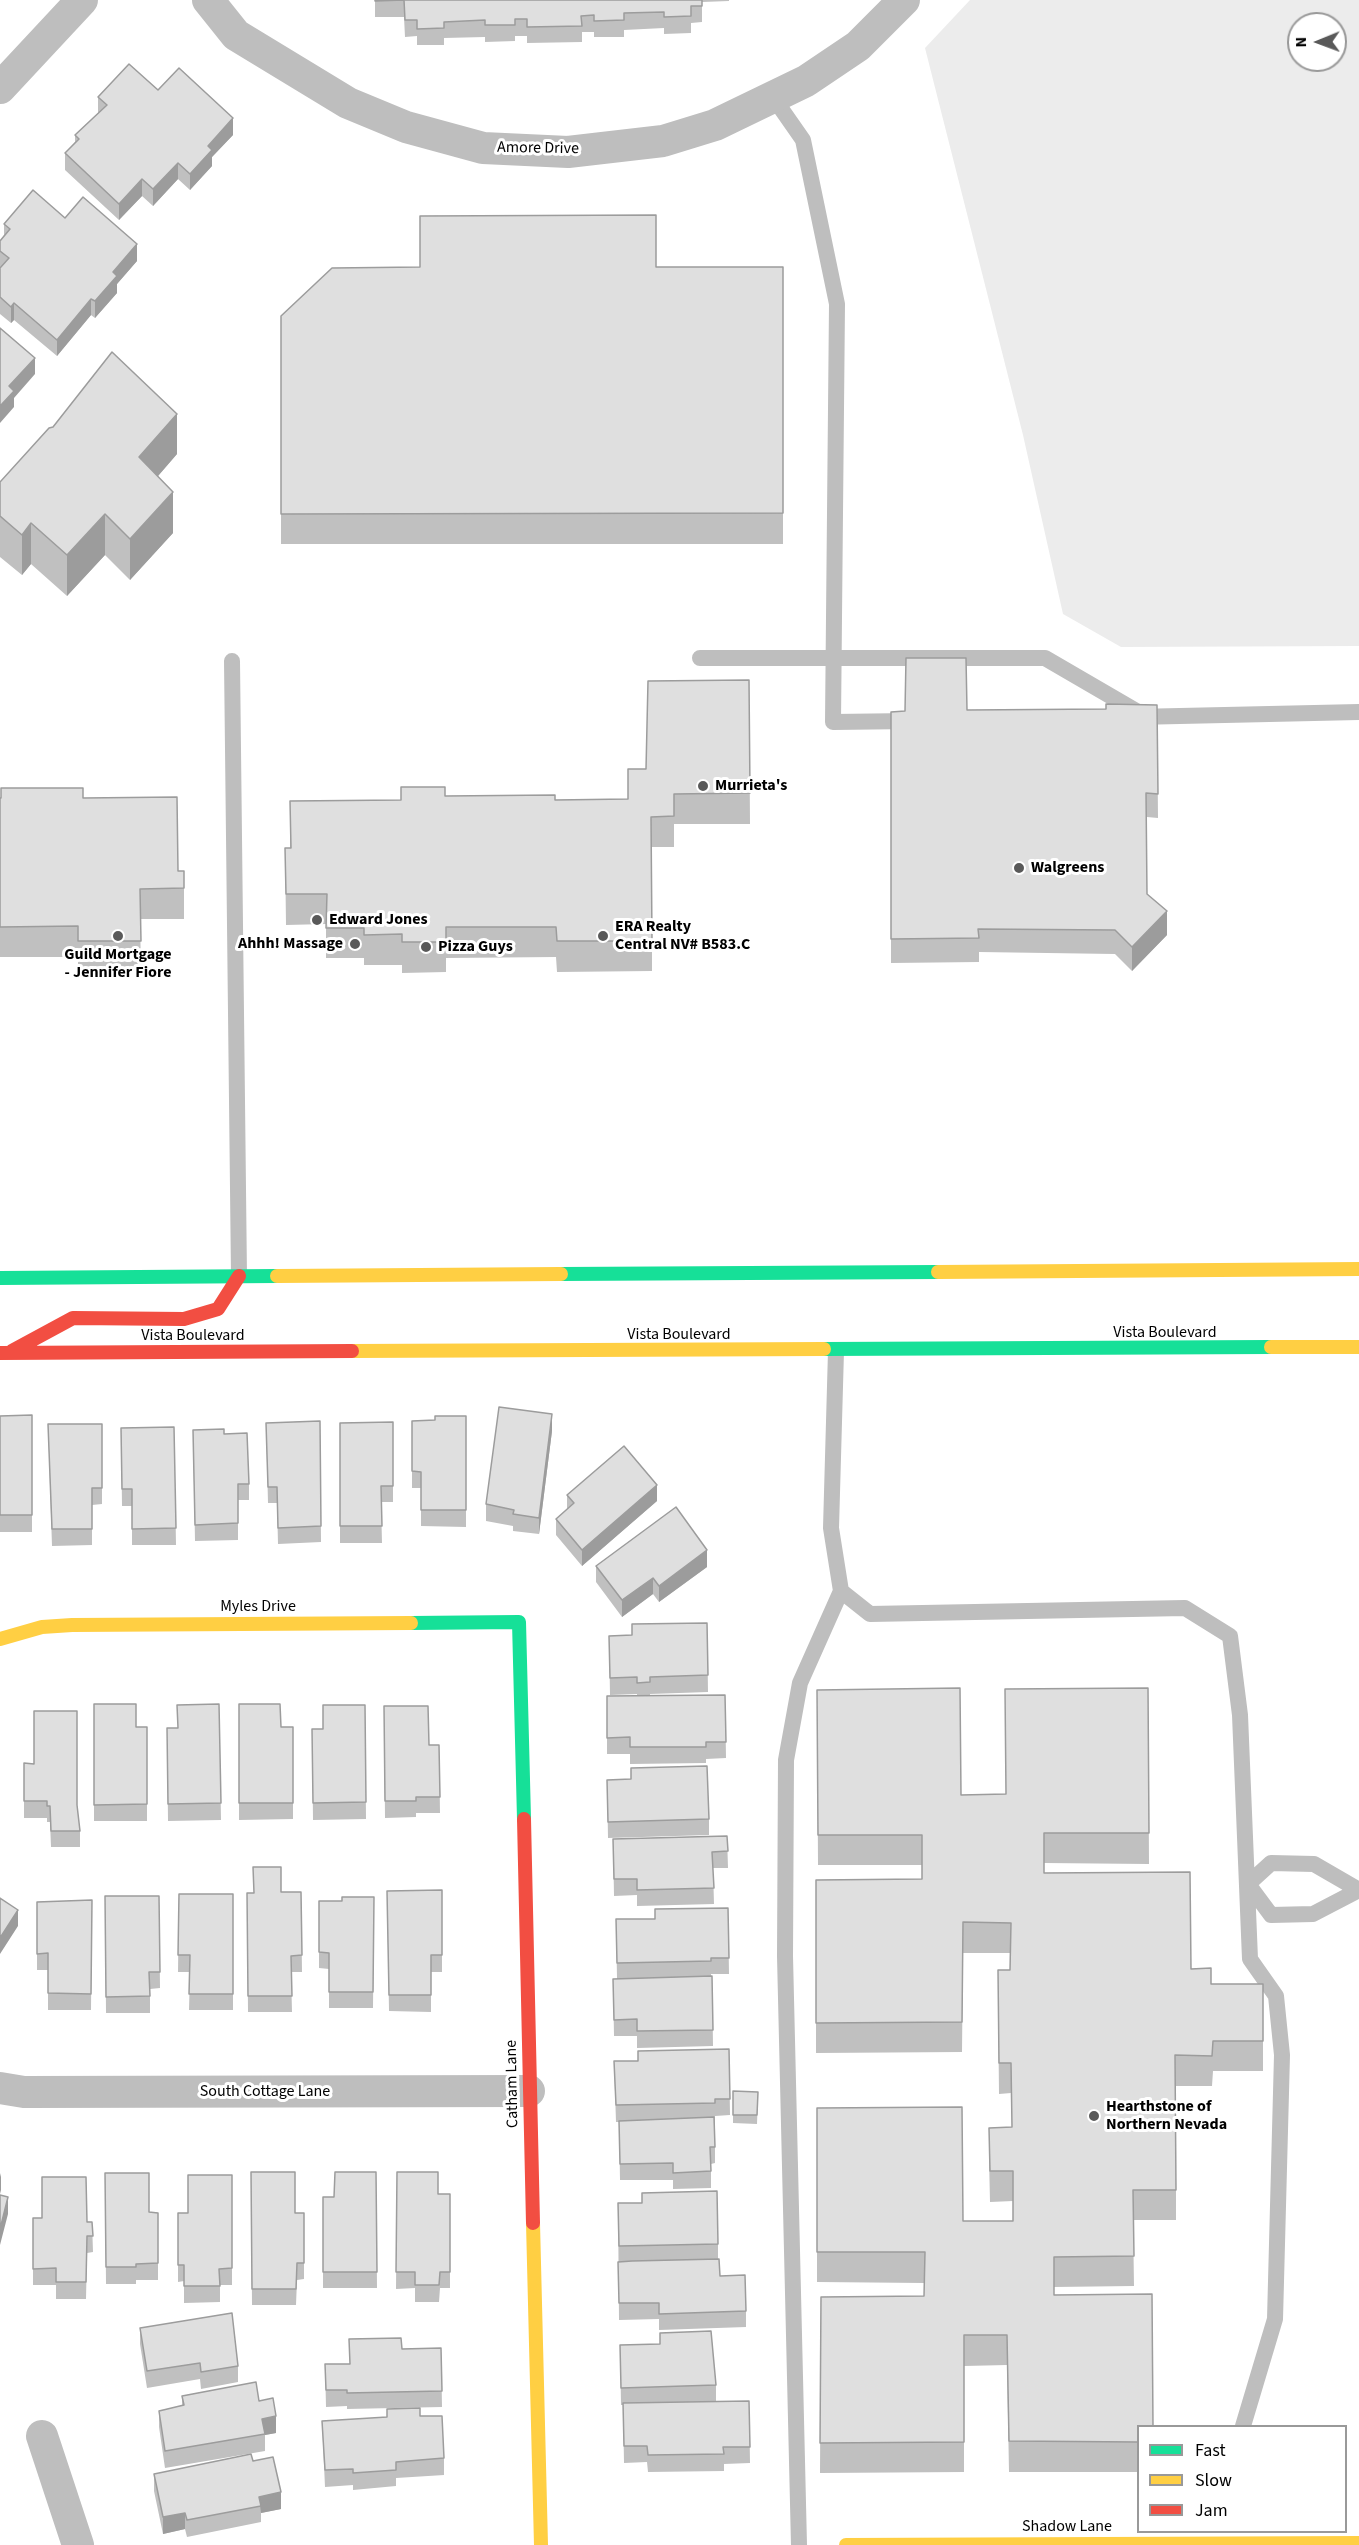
<!DOCTYPE html>
<html>
<head>
<meta charset="utf-8">
<style>
  body { margin:0 }
  #map { position:relative; width:1359px; height:2545px; overflow:hidden; background:#fff; font-family:"Source Sans 3",sans-serif }
  canvas { display:block }
  .legend { position:absolute; left:1137px; top:2425px; width:210px; height:108px; box-sizing:border-box; background:#fff; border:2px solid #999; margin:0; padding:8px 10px; list-style:none; font-size:18px; color:#000 }
  .legend li { display:flex; align-items:center; gap:12px; height:30px }
  .legend b { width:30px; border:2px solid #999 }
  .north { position:absolute; left:1287px; top:12px; width:60px; height:60px; box-sizing:border-box; background:#fff; border:2px solid #999; border-radius:50%; rotate:269deg; font-size:16px; font-weight:700; line-height:24px; text-align:center; color:#000 }
  .north::after { content:''; display:block; margin:auto; width:21px; height:27px; background:#595959; clip-path:polygon(50% 0,100% 100%,50% 72%,0 100%) }
</style>
</head>
<body>
<div id="map">
<canvas width="1359" height="2545"></canvas>
<ul class="legend">
<li><b style="height:8px;background:#16e098"></b>Fast</li>
<li><b style="height:8px;background:#ffcf43"></b>Slow</li>
<li><b style="height:8px;background:#f24e42"></b>Jam</li>
</ul>
<div class="north">N</div>
</div>
<script>
const context = document.querySelector('canvas').getContext('2d');
context.lineJoin = 'round';
function paint(path, color) { context.fillStyle = color; context.fill(path, 'evenodd'); }
function trace(path, color, width, dash) { context.strokeStyle = color; context.lineWidth = width; context.lineCap = dash ? 'butt' : 'round'; context.setLineDash(dash || []); context.stroke(path); }
function label(font, color, halo, rows, align = 'center') {
  context.font = font + ' "Source Sans 3",sans-serif'; context.lineWidth = 6; context.setLineDash([]); context.textBaseline = 'middle'; context.strokeStyle = halo; context.fillStyle = color; for (const [text, x, y, turn = 0] of rows) {
    context.save(); context.translate(x, y); context.rotate((+turn || 0) * Math.PI / 180); context.textAlign = isNaN(turn) ? turn : align; if (halo) context.strokeText(text, 0, 0); context.fillText(text, 0, 0); context.restore();
  }
}
paint(new Path2D(`
  M970,0h389v646l-238,1 -58,-33 -40,-179 -98,-387zM1299,24h36v36h-36z`), '#ececec');
trace(new Path2D(`
  M773,97l30,43 34,164 -4,418 78,-1
  M700,658h345l98,57
  M232,661l7,615
  M1135,717l224,-5
  M836,1351l-5,177 10,63 29,23 315,-6 45,28 10,79 10,244 26,37 6,59 -7,264 -32,107
  M1271,1863l43,1 45,26 -46,24 -42,1 -23,-31z
  M799,2545l-14,-589 1,-196 14,-77 41,-92`), '#bebebe', 16);
trace(new Path2D(`
  M208,0l28,35 112,68 58,24 77,21 85,4 95,-11 52,-16 91,-44 52,-35 46,-46
  M0,88l82,-88
  M0,2088l24,4 505,-1
  M42,2436l36,109`), '#bebebe', 32);
trace(new Path2D(`
  M561,1274l377,-2
  M0,1278l277,-2
  M824,1349l447,-2
  M411,1623l108,-1 5,197`), '#16e098', 14);
trace(new Path2D(`
  M938,1272l421,-3
  M277,1276l284,-2
  M1271,1347h88
  M352,1351l472,-2
  M0,1639l42,-12 30,-2 339,-2
  M533,2223l8,322
  M846,2545l513,-2`), '#ffcf43', 14);
trace(new Path2D(`
  M12,1351l61,-33 111,1 34,-10 21,-33
  M0,1353l352,-2
  M524,1819l9,404`), '#f24e42', 14);
paint(new Path2D(`
  M375,0h354v1l-27,1v20l-11,1v10l-27,1v-6l-40,2v7h-30v-5h-12v10l-55,1v-7h-12v5l-30,1v-5l-41,1v7h-27v-9l-12,1 -1,-20h-29z
  M158,90l75,45 -21,22v9l-22,24 -12,-11 -25,27 -11,-10 -23,24 -54,-50v-17l10,-11v-7l23,-22v-16z
  M65,218l72,43 -20,23v9l-22,25 -4,-3 -34,41 -43,-36 -3,3 -11,-9v-73l4,-6v-11z
  M656,267h127v277h-502v-228z
  M177,454l-19,22 15,57 -43,47 -25,-25 -38,41 -36,-32 -9,11 -22,-18v-75z
  M749,680l1,144h-76v23h-22v124l-95,1 -1,-15 -110,1v14l-44,1v-8h-38v-7h-38v-34l-40,1 -1,-77h5v-47l111,-1 44,-4 110,4 73,-1 18,-30z
  M1157,705l1,113 -11,-1v77l20,41 -35,36 -17,-17 -136,-2v10l-88,1v-251l215,-3z
  M0,798h83l95,73h6v48h-44l1,52 -63,1v-15h-78z
  M32,1415v117h-32v-116z
  M466,1416v111l-45,-1v-38h-9v-67l23,-1z
  M320,1421l1,121 -43,2 -1,-41h-9l-2,-80z
  M393,1422v80h-12l1,41h-42v-120z
  M48,1424h54v80l-10,1v40l-40,1z
  M174,1427l2,118h-44v-39h-10l-1,-78z
  M193,1430l31,4 25,50v16h-11v40l-43,1z
  M552,1431l-13,103 -26,-3v-5l-27,-5v-17z
  M567,1495l90,6 -75,65 -26,-31v-16l11,-10z
  M596,1566l111,1 -48,35 -6,-8 -31,23 -26,-35z
  M707,1623l1,69 -58,2v1h75l1,63 -20,1v4l-76,1v-10h-23v-58h30v-2l-27,1 -1,-59 23,-1z
  M1148,1688l1,176 -105,-1v10l147,96 20,15h52v87h-50l-1,15h-36v134h-43l1,66 -80,1v8l84,132v45h-129l-2,-107 -43,1v106l-144,1 1,-176 103,-1v-13l-107,-1v-174l146,113h50v-20l-23,1 -1,-44v-30l23,-1 -1,-34 -12,1 -1,-94v-30h12v-17h-47l-1,99 -146,1v-173l106,-1v-14h-104l-1,-175 144,105 44,-1z
  M94,1704l42,23h11v94h-53z
  M219,1704l2,116 -53,1 -1,-93h10z
  M239,1704l42,23h12v92l-54,1z
  M365,1705l1,114 -53,1 -1,-91h11z
  M384,1706l45,39h10l1,68h-24v4l-31,1z
  M24,1763l53,42 3,26v16h-29l-1,-25h-3v-4h-23z
  M607,1780l102,39v16l-101,3z
  M727,1836l1,32h-15l1,36 -77,2v-11l-23,1 -1,-57z
  M442,1890v82h-11v40l-42,-1 -2,-120z
  M301,1892l1,80h-11l1,40h-44l-1,-119z
  M179,1894h54v116h-44l1,-38h-12z
  M105,1896h54l1,92 -10,1v24h-44z
  M374,1897l-1,111h-44v-39l-10,-1v-67h23z
  M92,1900l-1,110h-43v-40h-11v-68z
  M728,1908l1,66h-18v2h1l1,70 -76,2v-12h-23l-1,-57h4l-1,-60h39z
  M729,2049l1,66 -15,1v47l-4,1v24l-38,1v-9h-53l-1,-58h-3l-2,-61h24z
  M758,2092l-1,32 -24,-1v-8z
  M251,2172l44,41 9,12v54l-7,1 -1,25h-44z
  M376,2172l1,116h-54v-91h11z
  M397,2172l41,22h12v94h-10l-1,14h-24v-14l-19,1z
  M105,2173l44,39 9,1v67h-22v4h-30z
  M232,2175v110h-12v17l-36,1v-22l-6,1v-69h10z
  M618,2203l100,41v15l2,17 26,35v16l-87,3v-11l-40,1z
  M33,2218h9l50,4 1,30 -6,1 -1,46h-30v-14h-23z
  M140,2328l98,38v16l-37,7 -1,-10 -53,9 -7,-44z
  M620,2345l96,40v17l33,-1 1,62 -26,1v7l-76,1 -1,-10 -23,1 -1,-58h-2z
  M441,2348l1,59 -95,2v-3l-21,1 -1,-43h25l52,-15z
  M182,2396l77,5 17,32 -11,2v16l-100,17 -6,-41v-16l23,-5z
  M420,2416l24,42v17l-48,3v8l-43,4v-5l-28,2 -3,-66z
  M253,2461l28,48 -20,4v9l-74,15 -2,-8 -22,5 -9,-43v-17z`), '#c0c0c0');
paint(new Path2D(`
  M233,118v17l-21,22v9l-22,24v-16l18,-28z
  M178,163v16l-25,27v-17z
  M142,179v17l-23,24v-16z
  M137,244v17l-20,23v9l-22,25v-17l18,-29z
  M91,299v16l-34,41v-16z
  M14,303v17l-3,3v-16z
  M35,358v16l-21,24v9l-14,16v-17l9,-20z
  M177,414v40l-38,44v-41z
  M173,492v41l-43,47v-41z
  M105,514v41l-38,41v-41z
  M31,523v41l-9,11v-40z
  M1167,911v24l-35,36v-24z
  M552,1414v17l-13,103v-16z
  M657,1485v16l-75,65v-16z
  M707,1550v17l-48,35v-16z
  M653,1578v16l-31,23v-17z
  M18,1910v16l-18,28v-16z
  M1,2173v17l-1,4v-17z
  M8,2197v17l-8,31v-16z
  M276,2416v17l-11,2 -3,-16z
  M281,2492v17l-20,4 -2,-16z
  M185,2513v16l-22,5v-17z`), '#9c9c9c');
const building = new Path2D(`
  M375,0h327v6h-11v10l-27,1v-5l-40,1v7l-30,1v-6l-13,1 1,10 -55,1v-8h-12v6h-30v-5l-41,2v6l-27,1v-9h-12l-1,-20 -29,1z
  M129,64l29,26 21,-22 54,50 -25,28 4,4 -22,24 -12,-11 -25,26 -11,-10 -23,25 -54,-51 14,-14 -4,-4 32,-30 -9,-8z
  M33,190l32,28 18,-21 54,47 -24,28 4,4 -22,25 -4,-2 -34,41 -43,-37 -3,4 -11,-10v-29l9,-10 -9,-7v-10l10,-12 -6,-5z
  M656,215v52h127v246l-502,1v-198l51,-48 88,-1v-51z
  M0,328l35,30 -26,28 5,5 -14,15z
  M112,352l65,62 -38,43 34,35 -43,47 -25,-25 -38,41 -36,-32 -9,12 -22,-19v-34l49,-54 4,-1z
  M906,658h60l1,52 139,-1v-5l51,1 1,89 -12,-1 1,101 20,17 -35,36 -17,-17 -137,-1 1,9 -88,1v-227l14,-1z
  M749,680l1,113 -76,1v22l-23,1 1,124h-95l-1,-14h-110v15h-44v-8l-38,1v-7h-38l1,-34h-41l-1,-46h6l-1,-47 111,-1v-13h44v9l110,-1v5l73,-1v-30h18l2,-88z
  M1,788h82v10l94,-1 1,74h6v17l-44,1 1,52h-63v-15l-78,1v-129h1z
  M499,1407l53,7 -13,104 -26,-4 1,-4 -28,-6z
  M32,1415v100h-32v-99z
  M435,1416h31v94h-45v-38l-9,-1v-50l23,-1z
  M320,1421l1,105 -43,2 -1,-41h-9l-2,-64z
  M393,1422v64h-12l1,40h-42v-103z
  M48,1424h54v64h-10v41h-40z
  M174,1427l2,101 -44,1v-40h-10l-1,-61z
  M224,1429v5l23,-1 2,51h-11v39l-43,2 -2,-95z
  M624,1446l33,39 -75,65 -26,-31 18,-16 -7,-8z
  M676,1507l31,43 -48,36 -6,-8 -31,22 -26,-34z
  M707,1623l1,52 -58,2v5l-13,1v-6l-27,1 -1,-42 23,-1v-11z
  M960,1688l1,107 45,-1 -1,-105 143,-1 1,145h-105v40l146,-1 1,97 20,-1v16h52v57h-50l-1,15 -37,-1 1,135h-43l1,66 -80,1v38l98,-1 1,133h-15v15l-129,-1 -2,-106h-43v107l-144,1 1,-146 103,-1 1,-44h-108v-144l145,-1 1,114h50v-50h-23l-1,-43 23,-1 -1,-64h-12l-1,-93h12l1,-47 -48,-1 -1,100 -146,1v-143l106,-1v-44h-104l-1,-145z
  M725,1695l1,47h-20v5h-76v-10l-23,1v-42z
  M94,1704h42v23h11v77l-53,1z
  M219,1704l2,99 -53,1 -1,-76h11l-1,-23z
  M239,1704h41l1,23h12v76h-54z
  M323,1705h42l1,97 -53,1 -1,-74h11z
  M384,1706h44l1,39h10l1,52h-24v4h-31z
  M34,1711h43v94l3,26h-29l-1,-25h-3v-5h-23v-38l10,1z
  M707,1766l2,53 -101,3 -1,-42 24,-1v-11z
  M727,1836l1,15 -16,1 2,36 -77,2v-11h-23l-1,-40z
  M253,1867h28v25h20l1,63 -11,1 1,40h-44l-1,-103h7z
  M442,1890v65h-11v40h-42l-2,-104z
  M179,1894h54v100h-44l1,-39h-12z
  M105,1896h54l1,76h-11l1,24 -44,1z
  M342,1897h32l-1,95h-44v-39l-10,-1v-51h23z
  M0,1898l18,12 -18,28z
  M92,1900l-1,94 -43,-1v-40l-11,1v-52z
  M728,1908l1,50h-18v3l-94,2 -1,-44h39v-10z
  M712,1976l1,54 -76,1v-12l-23,1 -1,-41z
  M729,2049l1,50h-15v4l-99,2 -2,-44h24v-10z
  M733,2091l25,1 -1,23h-24z
  M714,2117l1,30h-5l1,24 -38,2v-10l-53,1 -1,-43z
  M251,2172h44v41h9v50h-7l-1,26h-44z
  M335,2172h41l1,100h-54v-75h11z
  M397,2172h41v22h12v78h-10l-1,13h-24v-13h-19z
  M105,2173h44v39l9,1v50l-22,1v3h-30z
  M188,2175h44v93l-13,1 1,17h-36v-21h-6v-52h10z
  M42,2177h44l1,45h5l1,14h-6l-1,46h-30v-14l-23,1v-51h9z
  M717,2191l1,53 -99,2 -1,-43h24v-10z
  M0,2195l8,2 -8,32z
  M719,2259l1,17 25,-1 1,36 -87,3v-11h-40l-1,-41 14,-1z
  M232,2313l6,53 -37,6 -1,-9 -53,8 -7,-43z
  M711,2331l5,54 -95,3 -1,-43 40,-1v-11z
  M401,2338l1,11 39,-1 1,43 -95,2v-3h-21l-1,-26h25l-1,-25z
  M256,2382l3,19 14,-3 3,18 -14,3 3,15 -100,17 -6,-40 25,-6 -2,-9z
  M749,2401l1,46h-27l1,7 -76,1 -1,-9h-23l-1,-43z
  M420,2408v8h22l2,42 -48,4v8l-43,3v-4l-28,1 -3,-49 65,-4v-8z
  M251,2454l2,7 20,-4 8,35 -22,5 2,9 -74,14 -2,-7 -22,4 -9,-43z`);
paint(building, '#dfdfdf');
trace(building, '#9c9c9c', 1.5);
for (const [x, y, r, color] of [
  [703,786,6,"#595959"],
  [1019,868,6,"#595959"],
  [317,920,6,"#595959"],
  [118,936,6,"#595959"],
  [603,936,6,"#595959"],
  [355,944,6,"#595959"],
  [426,947,6,"#595959"],
  [1094,2116,6,"#595959"]
]) { const dot = new Path2D(); dot.arc(x, y, r, 0, 2 * Math.PI); context.fillStyle = color; context.fill(dot); trace(dot, '#fff', 2); }
label('16px', '#000', '#fff', [
  ["Amore Drive",538,149,1],
  ["Vista Boulevard",1165,1333],
  ["Vista Boulevard",679,1335],
  ["Vista Boulevard",193,1336],
  ["Myles Drive",258,1607],
  ["Catham Lane",513,2084,-91],
  ["South Cottage Lane",265,2092],
  ["Shadow Lane",1067,2527]
]);
label('bold 16px', '#000', '#fff', [
  ["Murrieta's",715,786],
  ["Walgreens",1031,868],
  ["Edward Jones",329,920],
  ["ERA Realty",615,927],
  ["Central NV# B583.C",615,945],
  ["Ahhh! Massage",343,944,"right"],
  ["Pizza Guys",438,947],
  ["Guild Mortgage",118,955,"center"],
  ["- Jennifer Fiore",118,973,"center"],
  ["Hearthstone of",1106,2107],
  ["Northern Nevada",1106,2125]
], 'left');
</script>
</body>
</html>
